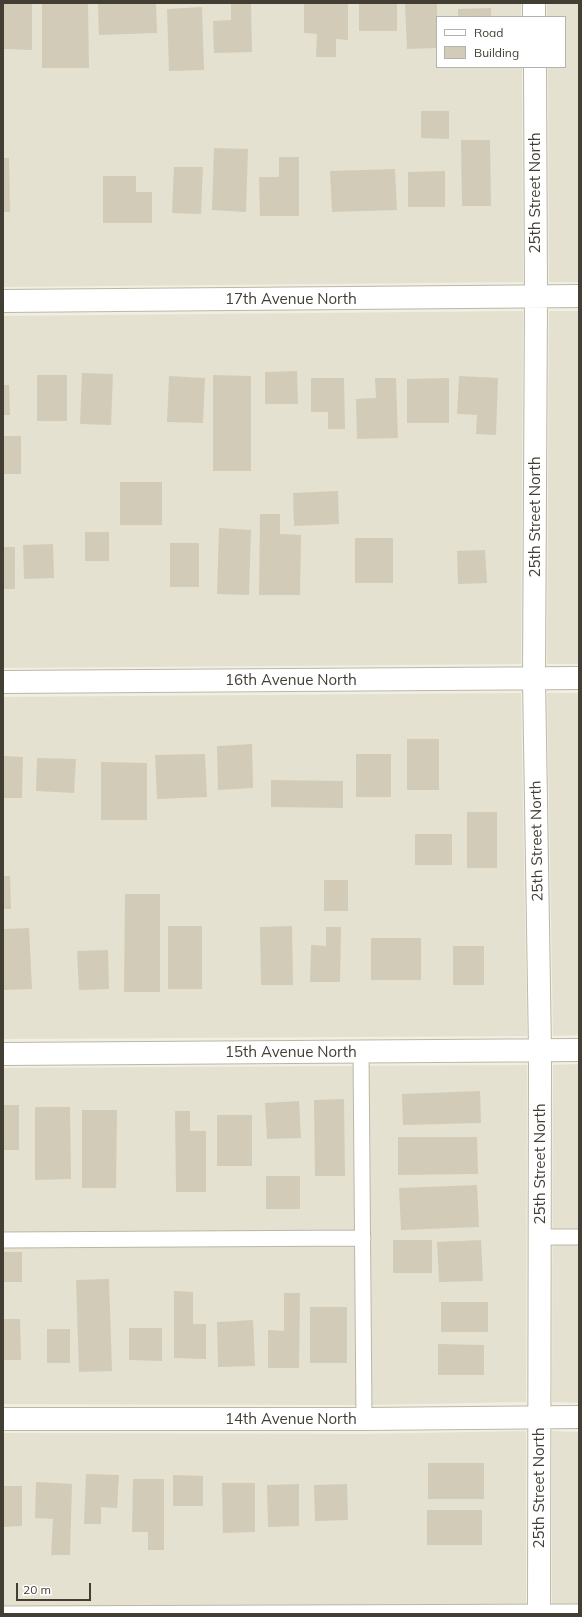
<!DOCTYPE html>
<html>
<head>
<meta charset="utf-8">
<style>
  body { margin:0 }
  #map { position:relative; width:582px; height:1617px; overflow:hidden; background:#f1eee2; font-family:Mulish,sans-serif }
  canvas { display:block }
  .frame { position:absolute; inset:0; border:4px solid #423e33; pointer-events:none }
  .legend { position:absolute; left:436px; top:16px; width:130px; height:52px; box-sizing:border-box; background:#fff; border:1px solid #b3b2ad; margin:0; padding:5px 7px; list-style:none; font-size:12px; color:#423e33 }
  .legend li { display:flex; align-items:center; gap:8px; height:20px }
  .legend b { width:20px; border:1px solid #b3b2ad }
  .scale { position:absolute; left:16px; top:1583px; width:75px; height:18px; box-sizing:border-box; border:2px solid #423e33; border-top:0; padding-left:5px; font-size:12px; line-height:14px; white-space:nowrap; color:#423e33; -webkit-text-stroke:3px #fff; paint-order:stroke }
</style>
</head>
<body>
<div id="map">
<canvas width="582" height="1617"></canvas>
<div class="frame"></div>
<ul class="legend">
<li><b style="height:5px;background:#fff"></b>Road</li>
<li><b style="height:11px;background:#d2cbb8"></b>Building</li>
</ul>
<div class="scale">20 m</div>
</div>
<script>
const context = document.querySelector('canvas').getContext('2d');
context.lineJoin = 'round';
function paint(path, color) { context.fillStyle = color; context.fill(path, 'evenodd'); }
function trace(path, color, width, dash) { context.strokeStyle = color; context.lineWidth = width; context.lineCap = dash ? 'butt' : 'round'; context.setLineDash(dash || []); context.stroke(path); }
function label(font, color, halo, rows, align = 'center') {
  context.font = font + ' Mulish,sans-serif'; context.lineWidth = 3.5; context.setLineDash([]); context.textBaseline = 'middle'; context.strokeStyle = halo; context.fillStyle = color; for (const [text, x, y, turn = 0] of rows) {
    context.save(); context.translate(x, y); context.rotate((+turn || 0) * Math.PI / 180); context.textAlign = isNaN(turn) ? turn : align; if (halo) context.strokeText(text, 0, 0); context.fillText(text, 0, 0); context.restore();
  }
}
paint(new Path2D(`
  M3,3h518v14h-84v50h85l1,215 -520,5z
  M547,3h32v279h-30l-1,-215h17v-50h-18z
  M523,311l-2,353 -518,4v-352z
  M549,311h30v353h-32z
  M521,693l6,343 -524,3v-342z
  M547,693h32v342l-26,1z
  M579,1064v339l-27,-1 1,-337z
  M527,1065l-1,337 -162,3 -361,-1v-336z
  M526,1431v183h-523v-181l361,1z
  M552,1431l27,1v182h-27z`), '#e5e1d0');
paint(new Path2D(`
  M3,3l29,1v46l-29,-1z
  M42,3h46l1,65h-47z
  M156,3l1,30 -58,2 -1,-31z
  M251,3l1,49 -38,1 -1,-32 18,-1v-16z
  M304,3h44v37l-12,-1v18h-20l1,-23 -13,-1z
  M359,3h38v28h-38z
  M405,3h32v45l-30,1z
  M202,7l2,63 -35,1 -2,-62z
  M491,8v9h-33v-8z
  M421,111h28v28l-28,-1z
  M461,140h29l1,66h-29z
  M214,148l34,1 -2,63 -34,-2z
  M279,157h20v59h-39l-1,-39h20z
  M3,158h6l1,54h-7z
  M174,167h29l-2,47 -29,-1z
  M395,169l2,41 -65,2 -2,-41z
  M445,171v36h-37v-35z
  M103,176h33v16h16v31h-49z
  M297,371l1,33h-33v-32z
  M82,373l31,1 -2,51 -31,-1z
  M37,375h30v46h-30z
  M213,375l38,1v95h-38z
  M169,376l36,2 -2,45 -36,-1z
  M459,376l39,2 -2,57 -20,-1 1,-19 -20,-1z
  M311,378h33l1,51h-17v-17h-17z
  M375,378h21l2,60 -41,1 -1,-40 20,-1z
  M449,378v45h-42v-44z
  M3,385h6l1,30h-7z
  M3,436h18v38h-18z
  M120,482h42v43h-42z
  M338,491l1,33 -45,2 -1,-33z
  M260,514h20v20l21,1 -1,60h-41z
  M219,528l32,2 -2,65 -32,-1z
  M85,532h24v29h-24z
  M355,538h38v45h-38z
  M170,543h29v44h-29z
  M53,544l1,34 -30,1 -1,-34z
  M3,547h12v42h-12z
  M485,550l2,33 -29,1 -1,-33z
  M407,739h32v51h-32z
  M252,744l1,44 -35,2 -1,-44z
  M205,754l2,43 -50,2 -2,-44z
  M356,754h35v43h-35z
  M3,756l20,1 -1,41h-19z
  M37,758l39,1 -2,34 -38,-2z
  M101,762l46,1v57h-46z
  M271,780l72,1v27l-72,-1z
  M467,812h30v56h-30z
  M415,834h37v31h-37z
  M3,876h7l1,33h-8z
  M324,880h24v31h-24z
  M125,894h35v98h-36z
  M168,926h34v63h-34z
  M292,926l1,59h-32l-1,-58z
  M326,927h15l-1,55h-30l1,-37 15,1z
  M29,928l3,61 -29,1v-61z
  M371,938h50v42h-50z
  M453,946h31v39h-31z
  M108,950l1,39 -30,1 -2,-39z
  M480,1091l1,32 -78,2 -1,-31z
  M344,1099l1,77h-30l-1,-76z
  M299,1101l2,37 -34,1 -2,-36z
  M3,1105h16v45h-16z
  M35,1107h35l1,72 -36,1z
  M82,1110h35l-1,78h-34z
  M175,1111h15v20h16v61h-30z
  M217,1115h35v51h-35z
  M398,1137h79l1,37 -80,1z
  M266,1176h34v33h-34z
  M477,1185l2,42 -78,3 -2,-42z
  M393,1240h39v33h-39z
  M481,1240l2,41 -44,1 -2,-40z
  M3,1252h19v30h-19z
  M109,1279l3,92 -33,1 -3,-92z
  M174,1291l19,1v32h13v35l-32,-1z
  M284,1293h16l-1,75h-31v-38l16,1z
  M441,1302h47v30h-47z
  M310,1307h37v56h-37z
  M3,1319h17l1,41h-18z
  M253,1320l2,46 -37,1 -1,-45z
  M129,1328h33v33l-33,-1z
  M47,1329h23v34h-23z
  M438,1344l46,1v30h-46z
  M428,1463h56v36h-56z
  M86,1474l33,1 -2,33 -16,-1v17h-17z
  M173,1475l30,1v30h-30z
  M133,1479h31v71h-16v-18h-16z
  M36,1482l36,2 -2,71h-19l2,-36 -18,-1z
  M222,1483h33v49l-32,1z
  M299,1484v42l-31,1 -1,-42z
  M347,1484l1,36 -33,1 -1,-36z
  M3,1486h19v40l-19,1z
  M427,1510h55v35h-55z`), '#d2cbb8');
const lane = new Path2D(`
  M361,1051l3,368
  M539,1237h40
  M3,1240l360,-2
  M3,1614l576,-2`);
const street = new Path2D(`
  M534,3v14
  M535,67l1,230 -2,382 6,371 -1,564
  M3,301l576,-5
  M3,682l576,-4
  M3,1054l576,-4
  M3,1419h361l215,-2`);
trace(lane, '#bcb7a5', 17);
trace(street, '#bcb7a5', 24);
trace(lane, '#fff', 15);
trace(street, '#fff', 22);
label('15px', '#423e33', '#fff', [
  ["25th Street North",535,193,-90],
  ["17th Avenue North",291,299],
  ["25th Street North",535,517,-90],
  ["16th Avenue North",291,680],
  ["25th Street North",537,841,-91],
  ["15th Avenue North",291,1052],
  ["25th Street North",540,1164,-90],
  ["14th Avenue North",291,1419],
  ["25th Street North",539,1488,-90]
]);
</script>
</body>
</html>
